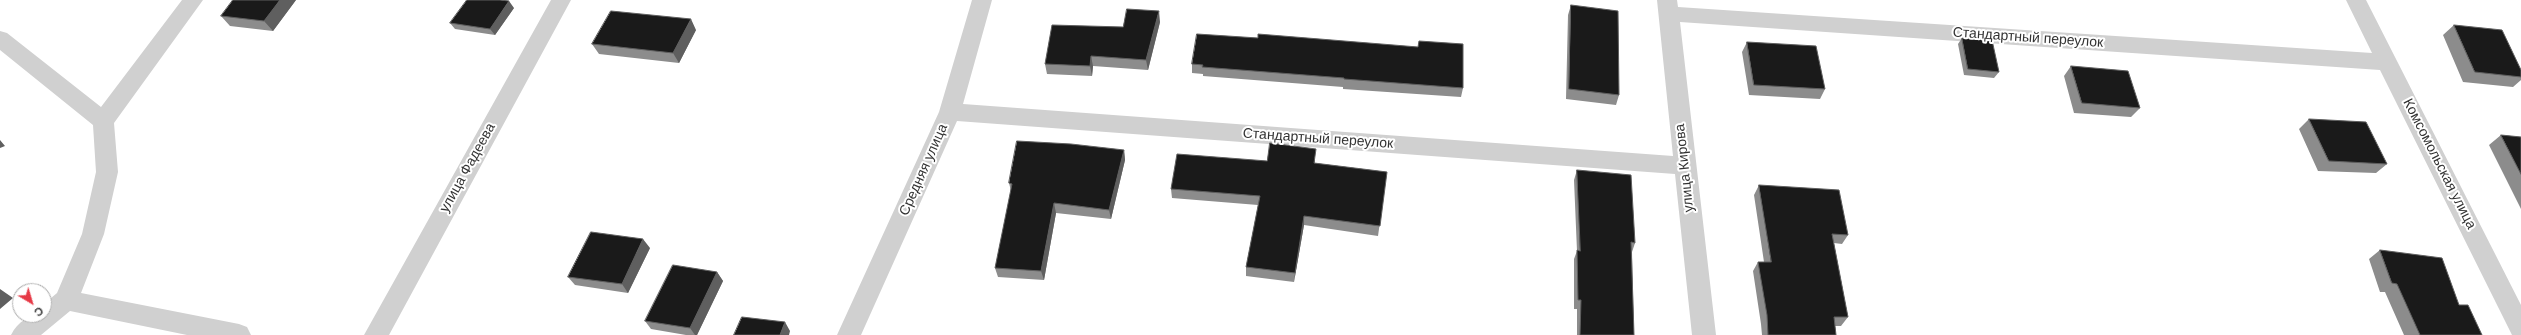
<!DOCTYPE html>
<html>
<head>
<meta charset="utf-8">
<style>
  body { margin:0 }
  #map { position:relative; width:2521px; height:335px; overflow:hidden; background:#fff; font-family:"DM Sans",sans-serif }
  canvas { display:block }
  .north { position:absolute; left:12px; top:283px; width:40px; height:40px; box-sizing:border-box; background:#fff; border:1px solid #adadad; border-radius:50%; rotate:142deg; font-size:11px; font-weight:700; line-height:16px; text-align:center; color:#333 }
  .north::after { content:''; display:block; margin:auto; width:14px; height:18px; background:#e63946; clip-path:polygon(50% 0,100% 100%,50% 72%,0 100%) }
</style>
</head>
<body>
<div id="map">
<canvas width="2521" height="335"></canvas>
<div class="north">С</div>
</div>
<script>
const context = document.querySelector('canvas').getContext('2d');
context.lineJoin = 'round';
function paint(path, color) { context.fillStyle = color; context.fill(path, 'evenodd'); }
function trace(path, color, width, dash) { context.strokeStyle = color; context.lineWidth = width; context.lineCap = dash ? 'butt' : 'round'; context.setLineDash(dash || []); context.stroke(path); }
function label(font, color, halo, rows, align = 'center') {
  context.font = font + ' "DM Sans",sans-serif'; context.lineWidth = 4; context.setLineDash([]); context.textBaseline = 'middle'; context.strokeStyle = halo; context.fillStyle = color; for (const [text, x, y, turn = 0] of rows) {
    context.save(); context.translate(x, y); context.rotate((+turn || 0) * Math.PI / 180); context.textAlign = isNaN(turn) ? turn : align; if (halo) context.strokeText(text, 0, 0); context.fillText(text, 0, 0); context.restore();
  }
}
paint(new Path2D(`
  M182,0h21l-89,123 4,49 -14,62 -23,59 158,31 8,3 4,8h-64l-117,-24 -29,24h-30c7,-14 18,-20 33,-20v-11l13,-11 25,-59 14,-62 -3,-47 -93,-75v-19l7,2 94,74z
  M551,0h20l-182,335h-25z
  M972,0h20l-29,104 710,52 -16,-156h20l1,7 694,46 -26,-53h20l155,305v30h-9l-132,-265 -700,-48 36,313h-24l-17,-161 -718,-53 -96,214h-24l102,-223z`), '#d0d0d0');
paint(new Path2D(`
  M296,0l-23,31 -43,-5 -9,-10z
  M1571,5l48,90 -3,10 -50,-6 2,-84z
  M514,8l-19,27 -40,-6 -5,-6z
  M1160,22l-12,48 -55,-4 -1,10 -45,-2 -2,-10 78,-37z
  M2454,25l67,45v10l-8,7 -50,-5 -20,-47z
  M696,30l-17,33 -80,-9 -7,-10z
  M1962,38l37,34 -5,6 -30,-3 -6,-31z
  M1419,41l44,47 -2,9 -118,-8v-2l-140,-11v-2l-11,-1v-9l226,-17z
  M1747,42l78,47 -5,10 -71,-4 -7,-43z
  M2071,66l69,42 -9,9 -57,-4 -10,-37z
  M2309,119l78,45 -11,9 -58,-2 -19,-42z
  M2501,135l20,2v72l-32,-64z
  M1124,150l1,10 -14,59 -55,-6 -12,67 -46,-3 -3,-9 16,-77 -2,-8z
  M1315,158v5l72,9 -9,64 -74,-11 -10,57 -48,-6v-9l12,-62 -86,-7 -1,-9z
  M1577,170l58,73 -3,9 2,83h-57v-26h-3v-50l3,-8 -3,-71z
  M1759,185l89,50 -6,9 -8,-1 14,74 -7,9h-6l1,9h-74l-1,-11 -8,-53 5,-9h6l-10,-67z
  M650,248l-22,45 -53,-8 -7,-8z
  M2380,250l79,55 23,30h-78l-19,-43h-5l-11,-33z
  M717,272l6,9 -26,54h-11l-35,-6 -6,-8z`), '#8c8c8c');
paint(new Path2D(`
  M280,0h16l-23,31 -9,-10z
  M509,1l5,7 -19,27 -5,-6z
  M1159,11l1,11 -12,48 -2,-10z
  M691,19l5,11 -17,33 -6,-10z
  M1091,56l2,10 -1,10 -2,-10z
  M0,140l5,6 -5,2z
  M1124,150l1,10 -14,59 -2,-9z
  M1054,203l2,10 -12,67 -3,-9z
  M1304,216v9l-10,57 1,-9z
  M643,239l7,9 -22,45 -6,-9z
  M717,272l6,9 -26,54h-2l-5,-7z
  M0,289l13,9 -13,11z
  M785,322l5,9 -1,4h-9z`), '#5f5f5f');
const building = new Path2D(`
  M233,0h47l-16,21 -43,-5z
  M467,0h33l9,1 -19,28 -40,-6z
  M1571,5l47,6 1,84 -50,-6z
  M1127,9l32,2 -13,49 -55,-4 -1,10 -45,-2 7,-39 71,2z
  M611,11l80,8 -18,34 -81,-9z
  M2454,25l48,5 19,40v7l-46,-5z
  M1197,34l61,4v-4l160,13 1,-6 44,3v44l-119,-9v-1l-142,-11 1,-2 -11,-1z
  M1962,38l30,2 7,32 -31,-3z
  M1747,42l69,4 9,43 -71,-4z
  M2071,66l57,5 12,37 -58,-5z
  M2309,119l57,3 21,42 -58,-3z
  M2501,135l20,2v37z
  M1017,141l54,3 53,6 -15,60 -55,-7 -13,68 -46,-3 17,-84 -3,-1z
  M1270,143l46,6 -2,14 73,9 -7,54 -76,-10 -9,57 -49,-6 14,-71 -89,-7 6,-35 90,7z
  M1577,170l54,5 4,68 -4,-1 3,93h-54l1,-35h-3l-1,-50 3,1z
  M1759,185l80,5 9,45 -16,-1 16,83h-14l2,18h-68l-1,-20 -9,-53h13z
  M591,232l52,7 -21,45 -54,-7z
  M2380,250l62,8 17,47h9l14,30h-62l-23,-51 -5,-1z
  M673,265l44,7 -27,56 -45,-7z
  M742,317l43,5 -5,13h-46z`);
paint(building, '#1a1a1a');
trace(building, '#5f5f5f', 1);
label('14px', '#333', '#fff', [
  ["Стандартный переулок",2028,38,4],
  ["Стандартный переулок",1318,139,4],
  ["Комсомольская улица",2439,164,63],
  ["улица Фадеева",468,168,-61],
  ["улица Кирова",1685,168,-96],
  ["Средняя улица",924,170,-66]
]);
</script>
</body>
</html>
